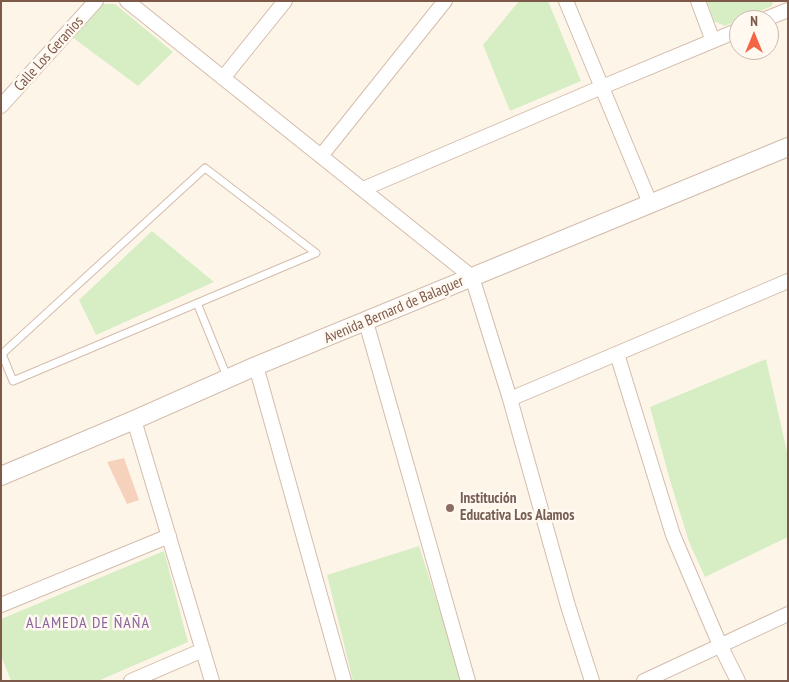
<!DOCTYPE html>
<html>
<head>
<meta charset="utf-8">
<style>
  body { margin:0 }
  #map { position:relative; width:789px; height:682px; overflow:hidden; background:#fef5e9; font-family:"PT Sans Narrow",sans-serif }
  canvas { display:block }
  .frame { position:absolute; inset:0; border:2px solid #7c5949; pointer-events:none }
  .north { position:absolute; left:729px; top:10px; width:50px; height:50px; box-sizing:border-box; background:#fff9f1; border:1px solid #cbb9ae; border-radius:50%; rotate:0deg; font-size:14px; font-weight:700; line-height:20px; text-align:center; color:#7c5949 }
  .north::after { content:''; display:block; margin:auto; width:18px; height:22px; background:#f36543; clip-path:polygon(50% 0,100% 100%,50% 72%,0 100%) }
</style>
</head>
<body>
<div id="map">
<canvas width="789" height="682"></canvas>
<div class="frame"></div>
<div class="north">N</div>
</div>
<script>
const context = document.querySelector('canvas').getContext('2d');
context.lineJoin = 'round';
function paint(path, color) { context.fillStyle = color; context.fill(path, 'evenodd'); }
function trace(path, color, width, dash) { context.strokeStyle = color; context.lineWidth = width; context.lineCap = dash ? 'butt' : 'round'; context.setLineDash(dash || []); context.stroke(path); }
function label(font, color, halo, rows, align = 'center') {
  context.font = font + ' "PT Sans Narrow",sans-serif'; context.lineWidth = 5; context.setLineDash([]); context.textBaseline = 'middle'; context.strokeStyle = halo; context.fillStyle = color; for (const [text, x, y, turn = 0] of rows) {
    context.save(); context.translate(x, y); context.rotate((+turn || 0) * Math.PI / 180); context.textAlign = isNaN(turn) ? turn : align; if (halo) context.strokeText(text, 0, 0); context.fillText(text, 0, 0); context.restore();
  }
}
paint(new Path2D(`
  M519,1h29l33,80 -71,30 -27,-66z
  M707,1h66l-1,5 -47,20 -11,-5z
  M103,4h12l58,48 -35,34 -66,-49z
  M152,231l62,51 -118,53 -17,-35z
  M766,359l22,97v81l-83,40 -16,-35 -20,-65 -19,-70z
  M419,546l44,135h-110l-26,-106z
  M164,551l24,91 -90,39h-87l-10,-25v-37z`), '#d7eec5');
paint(new Path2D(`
  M124,458l15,42 -12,4 -20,-42z`), '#f6d2bd');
const service = new Path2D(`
  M205,168l111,85 -303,128 -11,-27z
  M197,303l31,76`);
const minor = new Path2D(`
  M127,1l345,276 38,122 58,207 24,75
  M566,1l84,202
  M698,1l15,40
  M763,20l25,-10
  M223,78l62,-77
  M1,106l95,-105
  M321,156l124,-155
  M363,189l239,-102 137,-57
  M366,322l102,359
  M617,354l56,181 47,110 18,36
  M256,366l88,315
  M510,399l278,-118
  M134,420l78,261
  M1,605l168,-69
  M131,681l72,-31
  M644,681l144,-67`);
const tertiary = new Path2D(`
  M1,476l133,-56 122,-54 532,-219`);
trace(service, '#d3bcac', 9);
trace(minor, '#d3bcac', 16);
trace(tertiary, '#d3bcac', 20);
trace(service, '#fff', 7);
trace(minor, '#fff', 14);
trace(tertiary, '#fff', 18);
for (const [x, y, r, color] of [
  [450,508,5,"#8d6e63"]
]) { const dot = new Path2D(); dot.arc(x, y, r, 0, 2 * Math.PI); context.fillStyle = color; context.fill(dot); trace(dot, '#fff9f1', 2); }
label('15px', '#7c5949', '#fff9f1', [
  ["Calle Los Geranios",49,54,-48],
  ["Avenida Bernard de Balaguer",394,310,-23]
]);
label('bold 15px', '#785e54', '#fff9f1', [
  ["Institución",460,499],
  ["Educativa Los Alamos",460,516]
], 'left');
context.letterSpacing = '1px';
label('16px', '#8a659f', '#fff9f1', [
  ["ALAMEDA DE ÑAÑA",88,623]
]);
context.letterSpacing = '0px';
</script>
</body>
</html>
